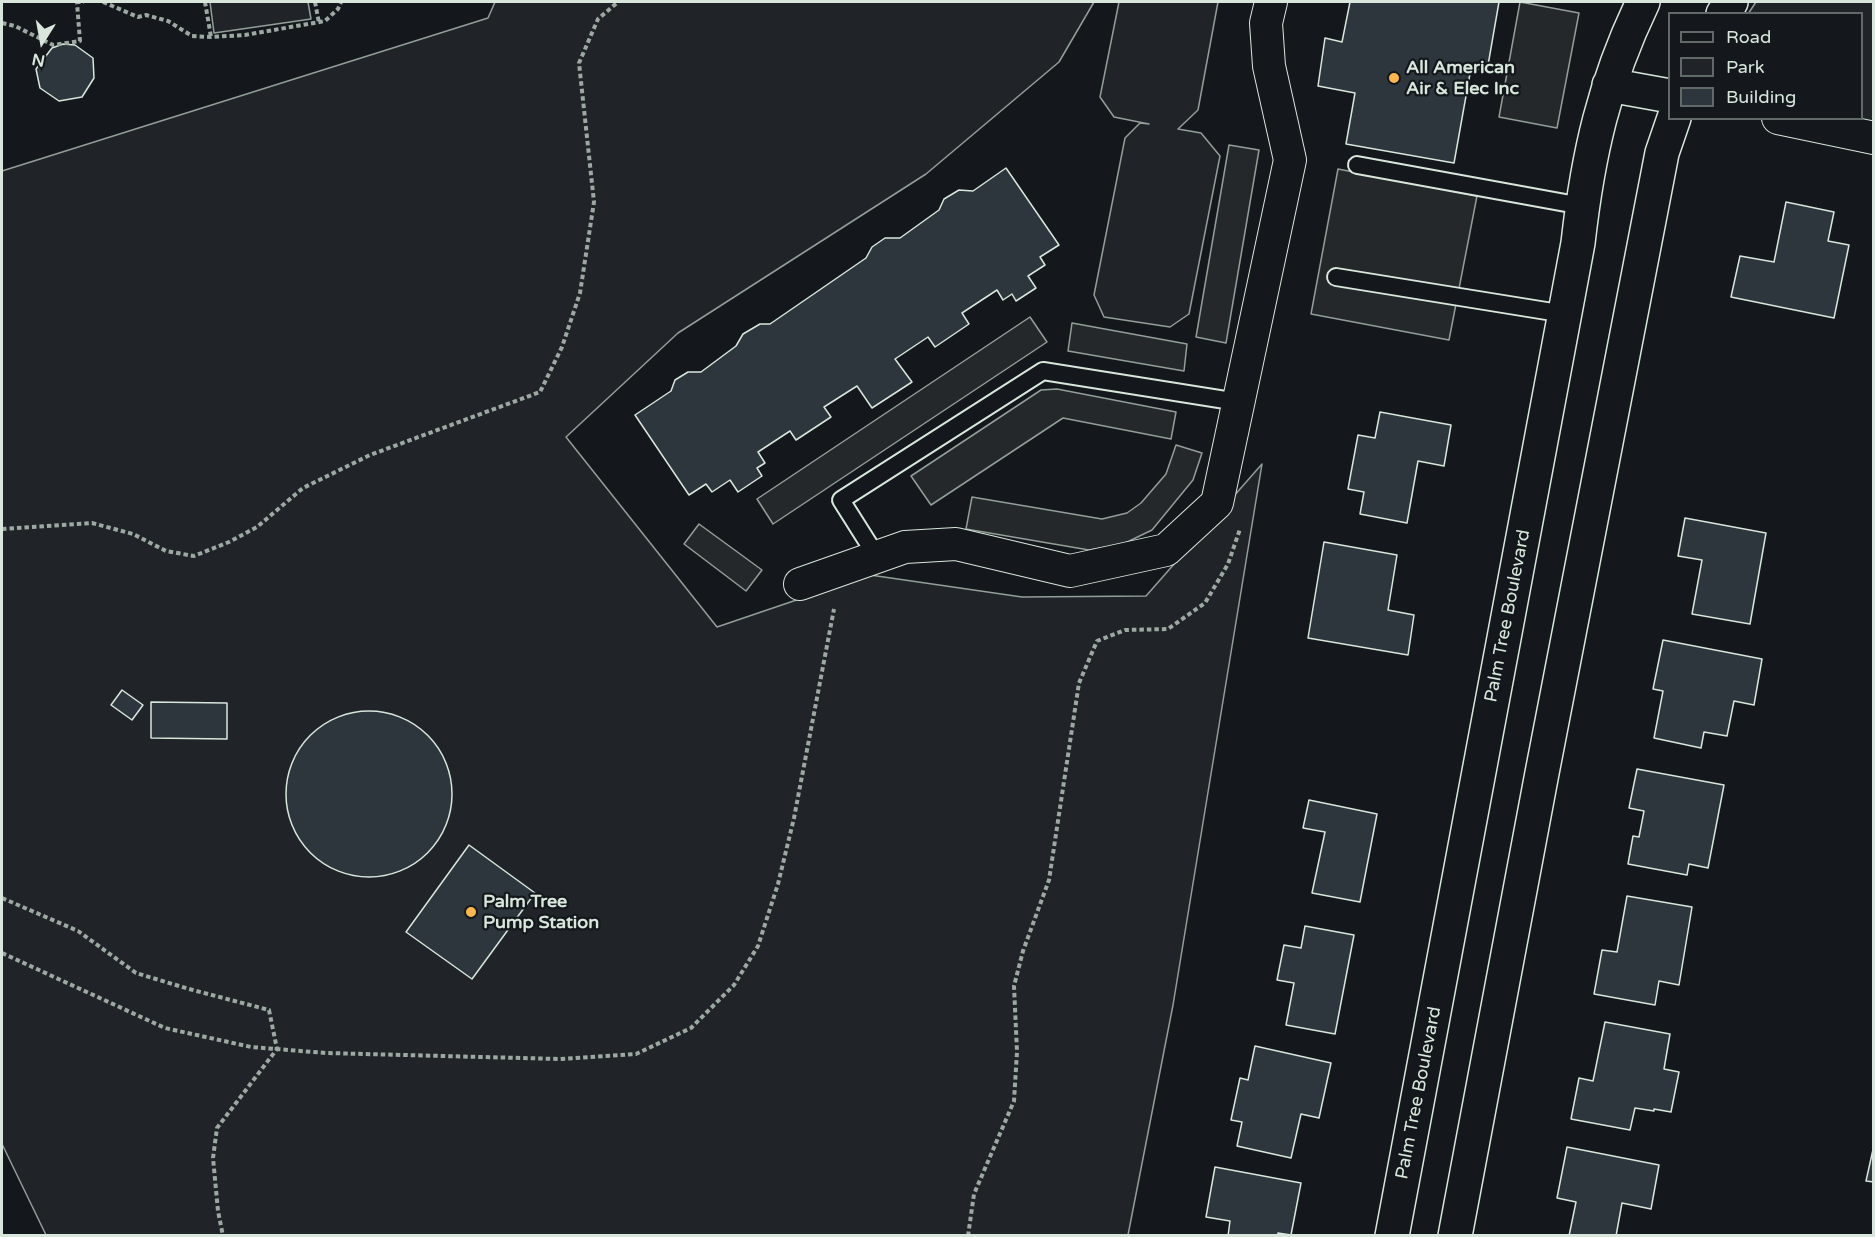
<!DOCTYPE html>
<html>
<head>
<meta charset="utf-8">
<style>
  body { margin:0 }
  #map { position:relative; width:1875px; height:1237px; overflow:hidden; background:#14181c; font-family:"Varela Round",sans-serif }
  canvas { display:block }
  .frame { position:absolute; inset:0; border:3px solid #d8e6dc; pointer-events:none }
  .legend { position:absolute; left:1668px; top:12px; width:195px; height:108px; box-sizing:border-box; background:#14181c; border:2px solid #626a69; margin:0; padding:8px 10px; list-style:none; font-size:18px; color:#d8e6dc }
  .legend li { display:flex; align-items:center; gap:12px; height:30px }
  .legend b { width:30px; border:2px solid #626a69 }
  .north { position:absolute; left:12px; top:12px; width:60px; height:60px; -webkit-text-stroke:4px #14181c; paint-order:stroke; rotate:191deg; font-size:16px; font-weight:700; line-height:24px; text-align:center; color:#d8e6dc }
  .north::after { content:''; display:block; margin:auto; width:21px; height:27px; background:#d8e6dc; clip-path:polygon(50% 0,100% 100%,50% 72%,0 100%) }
</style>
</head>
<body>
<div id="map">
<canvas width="1875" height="1237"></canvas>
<div class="frame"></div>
<ul class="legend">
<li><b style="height:8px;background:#14181c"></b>Road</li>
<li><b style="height:16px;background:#202428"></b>Park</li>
<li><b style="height:16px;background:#2c363c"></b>Building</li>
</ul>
<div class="north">N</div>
</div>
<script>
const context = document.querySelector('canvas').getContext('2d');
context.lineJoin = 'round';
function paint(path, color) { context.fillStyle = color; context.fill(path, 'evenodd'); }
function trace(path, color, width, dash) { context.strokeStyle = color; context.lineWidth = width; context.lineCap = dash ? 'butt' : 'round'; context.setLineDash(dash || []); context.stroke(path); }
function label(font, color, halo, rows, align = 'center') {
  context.font = font + ' "Varela Round",sans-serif'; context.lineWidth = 4.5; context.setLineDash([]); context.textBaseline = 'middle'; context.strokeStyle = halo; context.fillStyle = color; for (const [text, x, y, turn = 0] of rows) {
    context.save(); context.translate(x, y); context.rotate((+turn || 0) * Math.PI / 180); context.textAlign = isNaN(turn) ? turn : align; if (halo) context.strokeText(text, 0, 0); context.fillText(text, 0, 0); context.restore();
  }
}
const green = new Path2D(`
  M210,2h98l3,17 -97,14z
  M495,2h599l-35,60 -133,112 -248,159 -112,104 151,190 153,-52 152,22 124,-1 116,-132 -89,541 -45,230h-1082l-44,-91v-973l486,-153z
  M1119,2h99l-20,108 -20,19 23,4 19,23 -31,158 -19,13 -66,-10 -10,-22 31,-157 15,-15 9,1 -35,-7 -14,-20z
  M1756,2h117v125l-45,-8 34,-1v-104h-114z`);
paint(green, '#202428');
trace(green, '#939e99', 1.5);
const parking = new Path2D(`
  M1520,2l59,11 -22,115 -58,-11z
  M1229,145l30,5 -33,193 -30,-6z
  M1338,169l139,27 -28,144 -138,-26z
  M1030,317l17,25 -274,182 -16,-25z
  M1072,323l115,21 -3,27 -116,-20z
  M1057,389l119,23 -5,27 -108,-21 -132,87 -20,-29 130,-86z
  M1176,445l26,8 -9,27 -41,50 -29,14 -34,6 -123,-21 6,-32 130,22 25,-6 14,-10 25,-29z
  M699,524l63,46 -16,21 -62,-47z`);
paint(parking, '#24282b');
trace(parking, '#939e99', 1.5);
const building = new Path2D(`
  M1350,2h149l-12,69 -16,-3 -17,95 -108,-19 9,-51 -37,-7 7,-48 17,4z
  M63,44l12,1 18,13 1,20 -12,19 -23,4 -19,-13 -4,-19 16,-21z
  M1006,168l53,77 -19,12 5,8 -17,11 8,12 -20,13 -4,-7 -9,6 -6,-10 -35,23 7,11 -34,23 -7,-10 -33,22 17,23 -40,26 -15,-22 -33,21 7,10 -35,23 -6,-9 -32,21 7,11 -8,5 5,8 -24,16 -8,-12 -18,12 -6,-8 -17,11 -54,-80 36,-24 4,-11 13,-8h13l35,-26 7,-12 17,-10h10l96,-66 6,-11 13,-9h15l39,-28 5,-11 15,-9 14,1z
  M1786,202l48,10 -6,29 21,4 -15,73 -103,-21 9,-41 34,6z
  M1380,412l71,13 -7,41 -26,-5 -11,62 -47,-9 4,-22 -16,-3 10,-54 17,3z
  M1685,518l81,15 -16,91 -58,-10 10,-54 -24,-4z
  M1324,542l73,13 -9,55 26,5 -6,40 -100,-17z
  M1663,640l99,19 -8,46 -20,-4 -7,35 -23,-4 -3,16 -47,-10 9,-47 -10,-2z
  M122,690l21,15 -11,15 -21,-15z
  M151,702l76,1v36l-76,-1z
  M286 794a83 83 0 1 1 166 0a83 83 0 1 1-166 0Z
  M1637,769l87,16 -16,83 -19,-4 -2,11 -59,-11 5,-28 6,1 5,-26 -15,-3z
  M1309,800l68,14 -17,88 -48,-9 13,-61 -22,-4z
  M469,845l66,48 -63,86 -66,-47z
  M1627,896l65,11 -13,78 -20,-4 -4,24 -61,-11 8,-44 15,2z
  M1305,926l49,9 -19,99 -49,-9 8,-42 -17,-3 7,-35 17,3z
  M1605,1022l65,12 -6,35 15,3 -8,40 -17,-3v2l-19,-3 -5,22 -59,-11 8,-41 14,3z
  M1255,1046l76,17 -12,55 -18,-4 -10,44 -54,-12 5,-24 -11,-2 9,-42 8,2z
  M1874,1145v37l-8,-1z
  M1567,1147l92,18 -8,44 -29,-6 -6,33h-47l7,-34 -19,-4z
  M1215,1167l86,16 -10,52 -13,-2v3h-50l2,-15 -24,-4z`);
paint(building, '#2c363c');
trace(building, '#d8e6dc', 1.5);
const service = new Path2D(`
  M1357,165l225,41
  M1336,277l229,37
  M877,557l-36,-57 202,-129 195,31`);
const minor = new Path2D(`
  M1778,118l96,20
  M800,584l105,-37 51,-3 114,27 96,-21 51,-47 73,-343 -21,-94 -3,-43 5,-21`);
const tertiary = new Path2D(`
  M1723,14l8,-12
  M1609,85l61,11
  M1392,1236l186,-993c10,-89 26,-160 65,-241
  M1455,1236l87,-463 120,-620 12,-35`);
trace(service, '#d8e6dc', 20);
trace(minor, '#d8e6dc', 34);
trace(tertiary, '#d8e6dc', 36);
trace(new Path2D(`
  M76,2h8
  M103,2l35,15 8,-2 22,6 24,15 19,1 34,-2 80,-14 13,-12 3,-7
  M205,2l6,35
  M315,2l4,21
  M2,23l13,3 38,19 27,-4 -3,-38
  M2,529l90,-6 41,11 33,17 28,5 35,-14 28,-15 46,-39 67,-33 170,-63 22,-45 18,-54 14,-91 -15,-139 19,-44 20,-17
  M2,898l76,33 58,42 53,16 80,21 8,39 -60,79 -4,30 5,53 5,25
  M2,953l163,75 86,19 75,6 234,6 76,-5 55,-26 43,-43 24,-39 20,-62 16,-66 40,-209
  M968,1236l6,-42 40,-93 3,-49 -3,-66 9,-35 26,-71 30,-197 18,-42 28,-11 43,-1 37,-26 23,-39 12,-35`), '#9da8a2', 4, [4.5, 3]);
trace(service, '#14181c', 16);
trace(minor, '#14181c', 32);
trace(tertiary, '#14181c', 33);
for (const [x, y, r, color] of [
  [1394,78,6,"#ffb74d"],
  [471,912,6,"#ffb74d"]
]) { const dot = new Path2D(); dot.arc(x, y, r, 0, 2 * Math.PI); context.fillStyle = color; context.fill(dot); trace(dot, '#14181c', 2); }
label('bold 18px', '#d8e6dc', '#14181c', [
  ["All American",1406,68],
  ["Air & Elec Inc",1406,89],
  ["Palm Tree",483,902],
  ["Pump Station",483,923]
], 'left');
label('18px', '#d8e6dc', '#14181c', [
  ["Palm Tree Boulevard",1508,616,-79],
  ["Palm Tree Boulevard",1419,1093,-79]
]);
</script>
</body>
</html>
